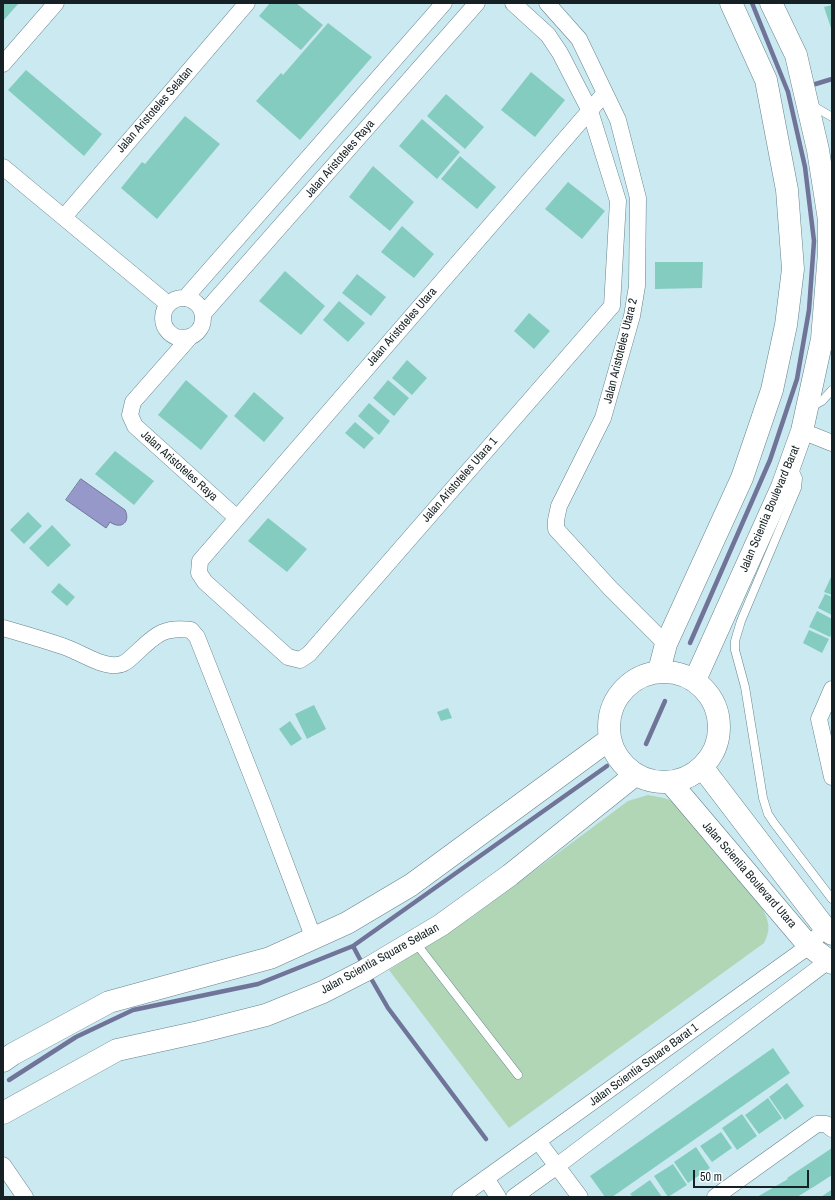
<!DOCTYPE html>
<html>
<head>
<meta charset="utf-8">
<style>
  body { margin:0 }
  #map { position:relative; width:835px; height:1200px; overflow:hidden; background:#cae9f1; font-family:"Archivo Narrow",sans-serif }
  canvas { display:block }
  .frame { position:absolute; inset:0; border:4px solid #152124; pointer-events:none }
  .scale { position:absolute; left:693px; top:1170px; width:116px; height:18px; box-sizing:border-box; border:2px solid #152124; border-top:0; padding-left:5px; font-size:12px; line-height:14px; white-space:nowrap; color:#152124; -webkit-text-stroke:3px #fff; paint-order:stroke }
</style>
</head>
<body>
<div id="map">
<canvas width="835" height="1200"></canvas>
<div class="frame"></div>
<div class="scale">50 m</div>
</div>
<script>
const context = document.querySelector('canvas').getContext('2d');
context.lineJoin = 'round';
function paint(path, color) { context.fillStyle = color; context.fill(path, 'evenodd'); }
function trace(path, color, width, dash) { context.strokeStyle = color; context.lineWidth = width; context.lineCap = dash ? 'butt' : 'round'; context.setLineDash(dash || []); context.stroke(path); }
function label(font, color, halo, rows, align = 'center') {
  context.font = font + ' "Archivo Narrow",sans-serif'; context.lineWidth = 3; context.setLineDash([]); context.textBaseline = 'middle'; context.strokeStyle = halo; context.fillStyle = color; for (const [text, x, y, turn = 0] of rows) {
    context.save(); context.translate(x, y); context.rotate((+turn || 0) * Math.PI / 180); context.textAlign = isNaN(turn) ? turn : align; if (halo) context.strokeText(text, 0, 0); context.fillText(text, 0, 0); context.restore();
  }
}
paint(new Path2D(`
  M648,795l16,3 17,6 79,99c7,16 13,23 4,40l-255,185 -120,-158 83,-53 156,-116z`), '#b0d6b6');
const water = new Path2D(`
  M81,479l44,31c6,12 -4,20 -15,12l-4,6 -40,-28z`);
paint(water, '#9798ca');
trace(water, '#707498', 1);
trace(new Path2D(`
  M809,86l23,-7
  M690,643l80,-183 27,-81 12,-69 5,-69 -9,-74 -17,-75 -36,-89
  M646,744l19,-43
  M353,946l10,19
  M369,975l19,33 98,131
  M9,1080l67,-43 57,-27 125,-26 95,-38 254,-180`), '#707498', 4.5);
paint(new Path2D(`
  M3,3h16l-16,18z
  M270,3h26l27,22 -22,25 -42,-34z
  M832,5v26l-8,-24z
  M328,23l44,34 -72,83 -44,-39 25,-28 2,2z
  M26,70l76,64 -18,22 -76,-66z
  M531,72l34,28 -30,37 -34,-27z
  M446,94l38,33 -19,22 -38,-33z
  M185,116l35,28 -63,75 -36,-31 21,-26 3,2z
  M422,119l38,33 -23,27 -38,-33z
  M460,156l36,31 -19,22 -36,-30z
  M373,166l41,36 -24,29 -41,-34z
  M568,182l37,29 -23,28 -37,-30z
  M402,226l32,28 -20,24 -33,-26z
  M655,262h48l-1,26 -47,1z
  M285,271l40,35 -24,29 -42,-34z
  M357,274l29,23 -15,19 -29,-23z
  M339,301l26,22 -17,19 -25,-22z
  M529,313l21,18 -16,18 -20,-18z
  M407,360l20,18 -15,17 -20,-17z
  M186,380l42,36 -27,34 -43,-35z
  M388,380l21,18 -15,18 -21,-18z
  M254,392l30,26 -20,24 -30,-26z
  M369,403l21,18 -11,14 -21,-19z
  M355,422l19,16 -10,11 -19,-16z
  M115,451l39,30 -20,24 -39,-31z
  M28,512l14,14 -18,18 -14,-14z
  M268,518l39,31 -20,23 -39,-31z
  M52,525l19,20 -23,22 -19,-19z
  M832,575v20l-8,-3z
  M59,583l16,14 -8,9 -16,-14z
  M825,594l7,3v18l-14,-7z
  M817,611l15,8v14l-2,4 -21,-10z
  M809,630l20,9 -7,14 -19,-10z
  M314,705l12,24 -19,10 -12,-25z
  M448,708l4,10 -11,3 -4,-9z
  M290,721l12,18 -11,7 -12,-17z
  M773,1048l17,25 -178,124h-7l-15,-21z
  M787,1083l17,23 -19,14 -16,-23z
  M768,1098l14,20 -23,16 -14,-19z
  M742,1114l15,22 -20,14 -15,-22z
  M721,1132l11,16 -20,14 -12,-16z
  M696,1147l14,21 -22,15 -14,-21z
  M832,1148v27l-17,11 -18,11h-40l31,-18 -1,-1z
  M673,1164l14,21 -19,12 -14,-21z
  M650,1180l12,17h-29l-3,-3z
  M831,1190l1,7h-11z`), '#85ccc0');
const lane = new Path2D(`
  M810,104l22,13
  M811,407l11,-6 10,-11
  M793,467l5,11 -1,10 -56,133 -6,20v9l10,37 18,111 5,16 6,9 58,76
  M415,942l103,133`);
const street = new Path2D(`
  M513,3l35,32 12,18 30,58 28,90 -6,105
  M547,3l32,36 39,81 20,78 -1,88 -5,30 -29,102 -44,88 -3,14v9l54,59 56,56
  M3,64l53,-61
  M605,93l-405,468 -1,12 6,9 83,75 12,3 9,-6 303,-348
  M3,167l165,137
  M64,217l183,-214
  M186,297l258,-294
  M163 318a20 20 0 1 1 40 0a20 20 0 1 1-40 0Z
  M203,314l274,-311
  M191,336l-58,66 -3,13 5,11 102,92
  M802,431l30,12
  M3,628c21,6 42,12 62,19 15,5 36,20 52,18 6,0 12,-5 16,-9 21,-19 28,-30 58,-26l6,7 67,170 50,132
  M832,689l-13,30 13,58
  M538,1141l42,56
  M3,1165l22,32
  M486,1178l12,19
  M460,1197l349,-251 16,-18
  M514,1197l43,-31 275,-208
  M715,1197l102,-73h9l6,5`);
const secondary = new Path2D(`
  M659,671l7,-27 76,-166 30,-88 14,-65 7,-56 -6,-79 -21,-110 -35,-77
  M609 727a55 55 0 1 1 110 0a55 55 0 1 1-110 0Z
  M695,680l87,-193 20,-56 20,-92 7,-86v-33l-11,-70 -22,-95 -25,-52
  M702,767l123,161 7,6
  M670,782l139,164 23,17
  M3,1061l10,-7 96,-52 161,-44 77,-35 64,-38 199,-146
  M3,1113l114,-63 82,-18 67,-17 57,-23 41,-21 77,-46 69,-50 125,-100`);
trace(lane, '#66838b', 9);
trace(street, '#66838b', 17);
trace(secondary, '#66838b', 23);
trace(lane, '#fff', 8);
trace(street, '#fff', 16);
trace(secondary, '#fff', 22);
label('12px', '#152124', '#fff', [
  ["Jalan Aristoteles Selatan",155,110,-49],
  ["Jalan Aristoteles Raya",340,159,-49],
  ["Jalan Aristoteles Utara",402,327,-49],
  ["Jalan Aristoteles Utara 2",621,351,-76],
  ["Jalan Aristoteles Raya",179,466,42],
  ["Jalan Aristoteles Utara 1",460,480,-49],
  ["Jalan Scientia Boulevard Barat",770,509,-67],
  ["Jalan Scientia Boulevard Utara",749,875,49],
  ["Jalan Scientia Square Selatan",380,959,-29],
  ["Jalan Scientia Square Barat 1",644,1065,-36]
]);
</script>
</body>
</html>
